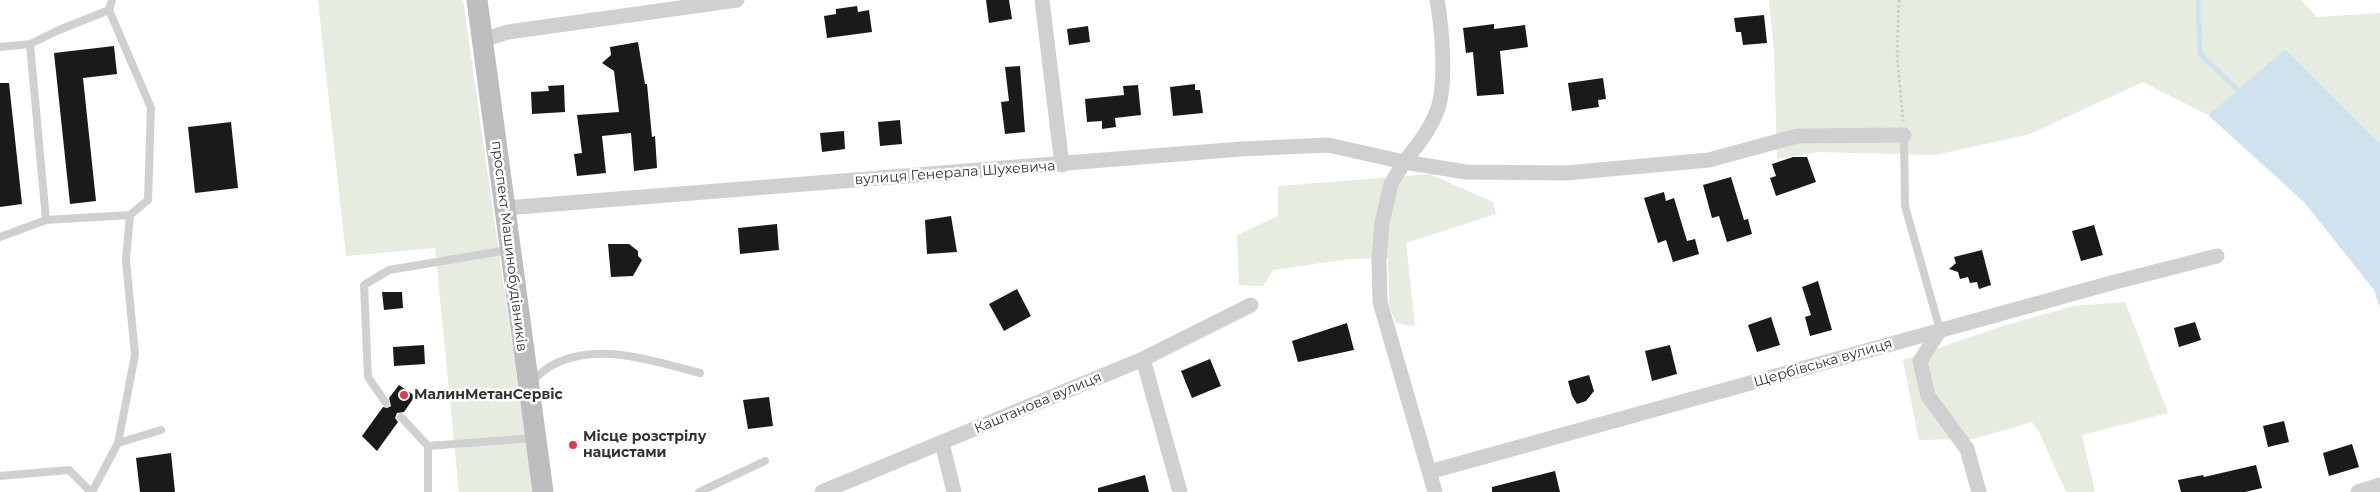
<!DOCTYPE html>
<html>
<head>
<meta charset="utf-8">
<style>
  body { margin:0 }
  canvas { display:block; background:#fff }
</style>
</head>
<body>
<canvas width="2380" height="492"></canvas>
<script>
const context = document.querySelector('canvas').getContext('2d');
context.lineJoin = 'round';
function paint(path, color) { context.fillStyle = color; context.fill(path, 'evenodd'); }
function trace(path, color, width, dash) { context.strokeStyle = color; context.lineWidth = width; context.lineCap = dash ? 'butt' : 'round'; context.setLineDash(dash || []); context.stroke(path); }
function label(font, color, halo, rows, align = 'center') {
  context.font = font + ' Montserrat,sans-serif'; context.lineWidth = 5; context.setLineDash([]); context.textBaseline = 'middle'; context.strokeStyle = halo; context.fillStyle = color; for (const [text, x, y, turn = 0] of rows) {
    context.save(); context.translate(x, y); context.rotate((+turn || 0) * Math.PI / 180); context.textAlign = isNaN(turn) ? turn : align; if (halo) context.strokeText(text, 0, 0); context.fillText(text, 0, 0); context.restore();
  }
}
paint(new Path2D(`
  M318,0h145l70,492h-74l-24,-244 -89,8z
  M1769,0h532l16,17 63,-4v131l-95,-95 -77,66 -65,-33 -113,52 -95,21 -116,-3 -42,7 -3,-109z
  M1430,174l63,28 3,12 -90,29 9,83 -19,-3 -7,-17 -1,-48 -38,1 -77,11 -10,16 -24,-1 -2,-50 41,-19v-30z
  M2125,302l43,111 -86,22 13,57h-29l-27,-60 -7,-10 -59,17 -54,1 -16,-80 103,-35 68,-19z`), '#e6ecdf');
paint(new Path2D(`
  M2285,49l95,95v164l-6,-18 -70,-88 -96,-87z`), '#cfe2ee');
trace(new Path2D(`
  M2198,0l2,54 42,40`), '#cfe2ee', 5);
paint(new Path2D(`
  M986,0h23l3,19 -23,4z
  M857,6l1,6 11,-2 3,22 -45,6 -3,-22 12,-2v-5z
  M1764,15l3,28 -24,2 -2,-13h-5l-2,-14z
  M1494,24v5l31,-4 3,22 -28,4 4,43 -27,2 -4,-44 -7,1 -3,-25z
  M1088,26l2,16 -21,3 -2,-16z
  M638,42l7,42h2l5,53 3,-1 2,32 -23,3 -3,-38 -29,3 4,37 -29,3 -3,-22 8,-1 -5,-38 42,-3 -5,-41 -12,-8 9,-8 -1,-8z
  M114,46l3,28 -34,4 13,123 -26,3 -16,-151z
  M1020,66l5,66 -20,2 -4,-32 8,-1 -4,-34z
  M1603,78l3,21 -8,1 1,7 -27,4 -4,-28z
  M0,83h9l13,121 -22,3z
  M1195,84v6h5l3,23 -30,3 -3,-29z
  M564,85l1,27 -33,2 -1,-22 18,-1 -1,-5z
  M1138,85l3,30 -26,3 1,9 -14,2v-8l-15,1 -2,-23 39,-4 -1,-9z
  M900,120l2,24 -22,2 -2,-24z
  M231,122l7,66 -43,5 -7,-66z
  M844,131l1,18 -23,3 -2,-19z
  M1793,157h14l9,25 -40,14 -6,-18 6,-2 -4,-12z
  M1731,177l13,43 4,-1 4,15 -25,8 -8,-26 -7,2 -9,-33z
  M1664,192l2,9 8,-3 13,43 8,-2 4,15 -26,8 -7,-22 -8,3 -14,-45z
  M951,216l6,36 -30,2 -2,-34z
  M777,224l2,26 -39,4 -2,-26z
  M2094,225l9,30 -22,6 -9,-30z
  M608,244h21l9,7v5l4,4 -9,16 -22,1z
  M1982,250l9,35 -12,4 -2,-7 -7,1 -2,-6 -8,2 -2,-7 -9,-3 7,-6 -2,-6z
  M1818,281l14,49 -22,6 -5,-19 6,-2 -9,-28z
  M1017,289l14,27 -27,15 -15,-27z
  M382,292h20l1,16 -19,2z
  M1771,317l9,28 -23,7 -9,-27z
  M2195,322l6,18 -22,7 -5,-19z
  M1347,323l7,27 -56,12 -6,-21z
  M424,345l1,19 -31,2 -1,-19z
  M1670,345l7,29 -25,7 -7,-30z
  M1210,359l11,27 -29,12 -11,-27z
  M1589,375l5,16 -8,10 -9,3 -5,-8 -4,-15z
  M399,385l16,11 -11,16 -7,1 -2,5 3,4 -21,29 -15,-15 21,-29 4,1 4,-2 -2,-8z
  M769,397l4,29 -25,3 -5,-29z
  M2284,421l5,21 -21,5 -5,-21z
  M2352,444l7,23 -30,9 -6,-23z
  M171,453l4,39h-35l-4,-34z
  M2256,465l6,23 -17,4h-64l-3,-12 25,-5 1,2z
  M1555,471l5,21h-68v-5z
  M1145,475l4,17h-51v-4z`), '#1a1a1a');
trace(new Path2D(`
  M1899,0l-2,53 6,68`), '#cdcdcd', 3, [2.5, 2.5]);
trace(new Path2D(`
  M112,0l-3,10 42,98 -3,92 -18,15 -4,45 9,95 -17,88
  M0,47l30,-3 29,-14 50,-20
  M1904,135l1,71 35,124
  M46,220l84,-5
  M0,237l46,-17 -16,-176
  M531,382c6,-5 12,-11 18,-15 47,-27 103,-6 151,6
  M386,403l-18,-26 -4,-92 25,-15 119,-20
  M401,417l27,29v46
  M428,446l106,-8
  M0,476l69,-6 22,22
  M92,492l26,-49 43,-13
  M699,492l66,-31`), '#d0d0d0', 8);
trace(new Path2D(`
  M1042,0l20,165
  M482,40l26,-8 229,-32
  M505,208l736,-59 87,-4 76,17c13,-16 26,-32 33,-51 10,-25 5,-84 0,-111
  M1940,330l-20,31 8,35 39,53 12,43
  M1143,359l37,133
  M942,443l12,49
  M1429,472l686,-190 102,-26
  M822,492l321,-133 108,-54
  M1435,492l-55,-190 -1,-42 3,-37 9,-39 13,-22 62,10 100,1 143,-13 88,-24 107,-1
  M2358,492l22,-7`), '#d0d0d0', 15);
trace(new Path2D(`
  M477,0l66,492`), '#bdbdbd', 21);
for (const [x, y, r, color] of [
  [404,395,5,"#e63946"],
  [573,445,5,"#e63946"]
]) { const dot = new Path2D(); dot.arc(x, y, r, 0, 2 * Math.PI); context.fillStyle = color; context.fill(dot); trace(dot, '#fff', 2); }
label('14px', '#333', '#fff', [
  ["вулиця Генерала Шухевича",955,173,-4],
  ["проспект Машинобудівників",509,246,83],
  ["Щербівська вулиця",1823,363,-16],
  ["Каштанова вулиця",1038,403,-23]
]);
label('bold 14px', '#333', '#fff', [
  ["МалинМетанСервіс",414,395],
  ["Місце розстрілу",583,437],
  ["нацистами",583,453]
], 'left');
</script>
</body>
</html>
